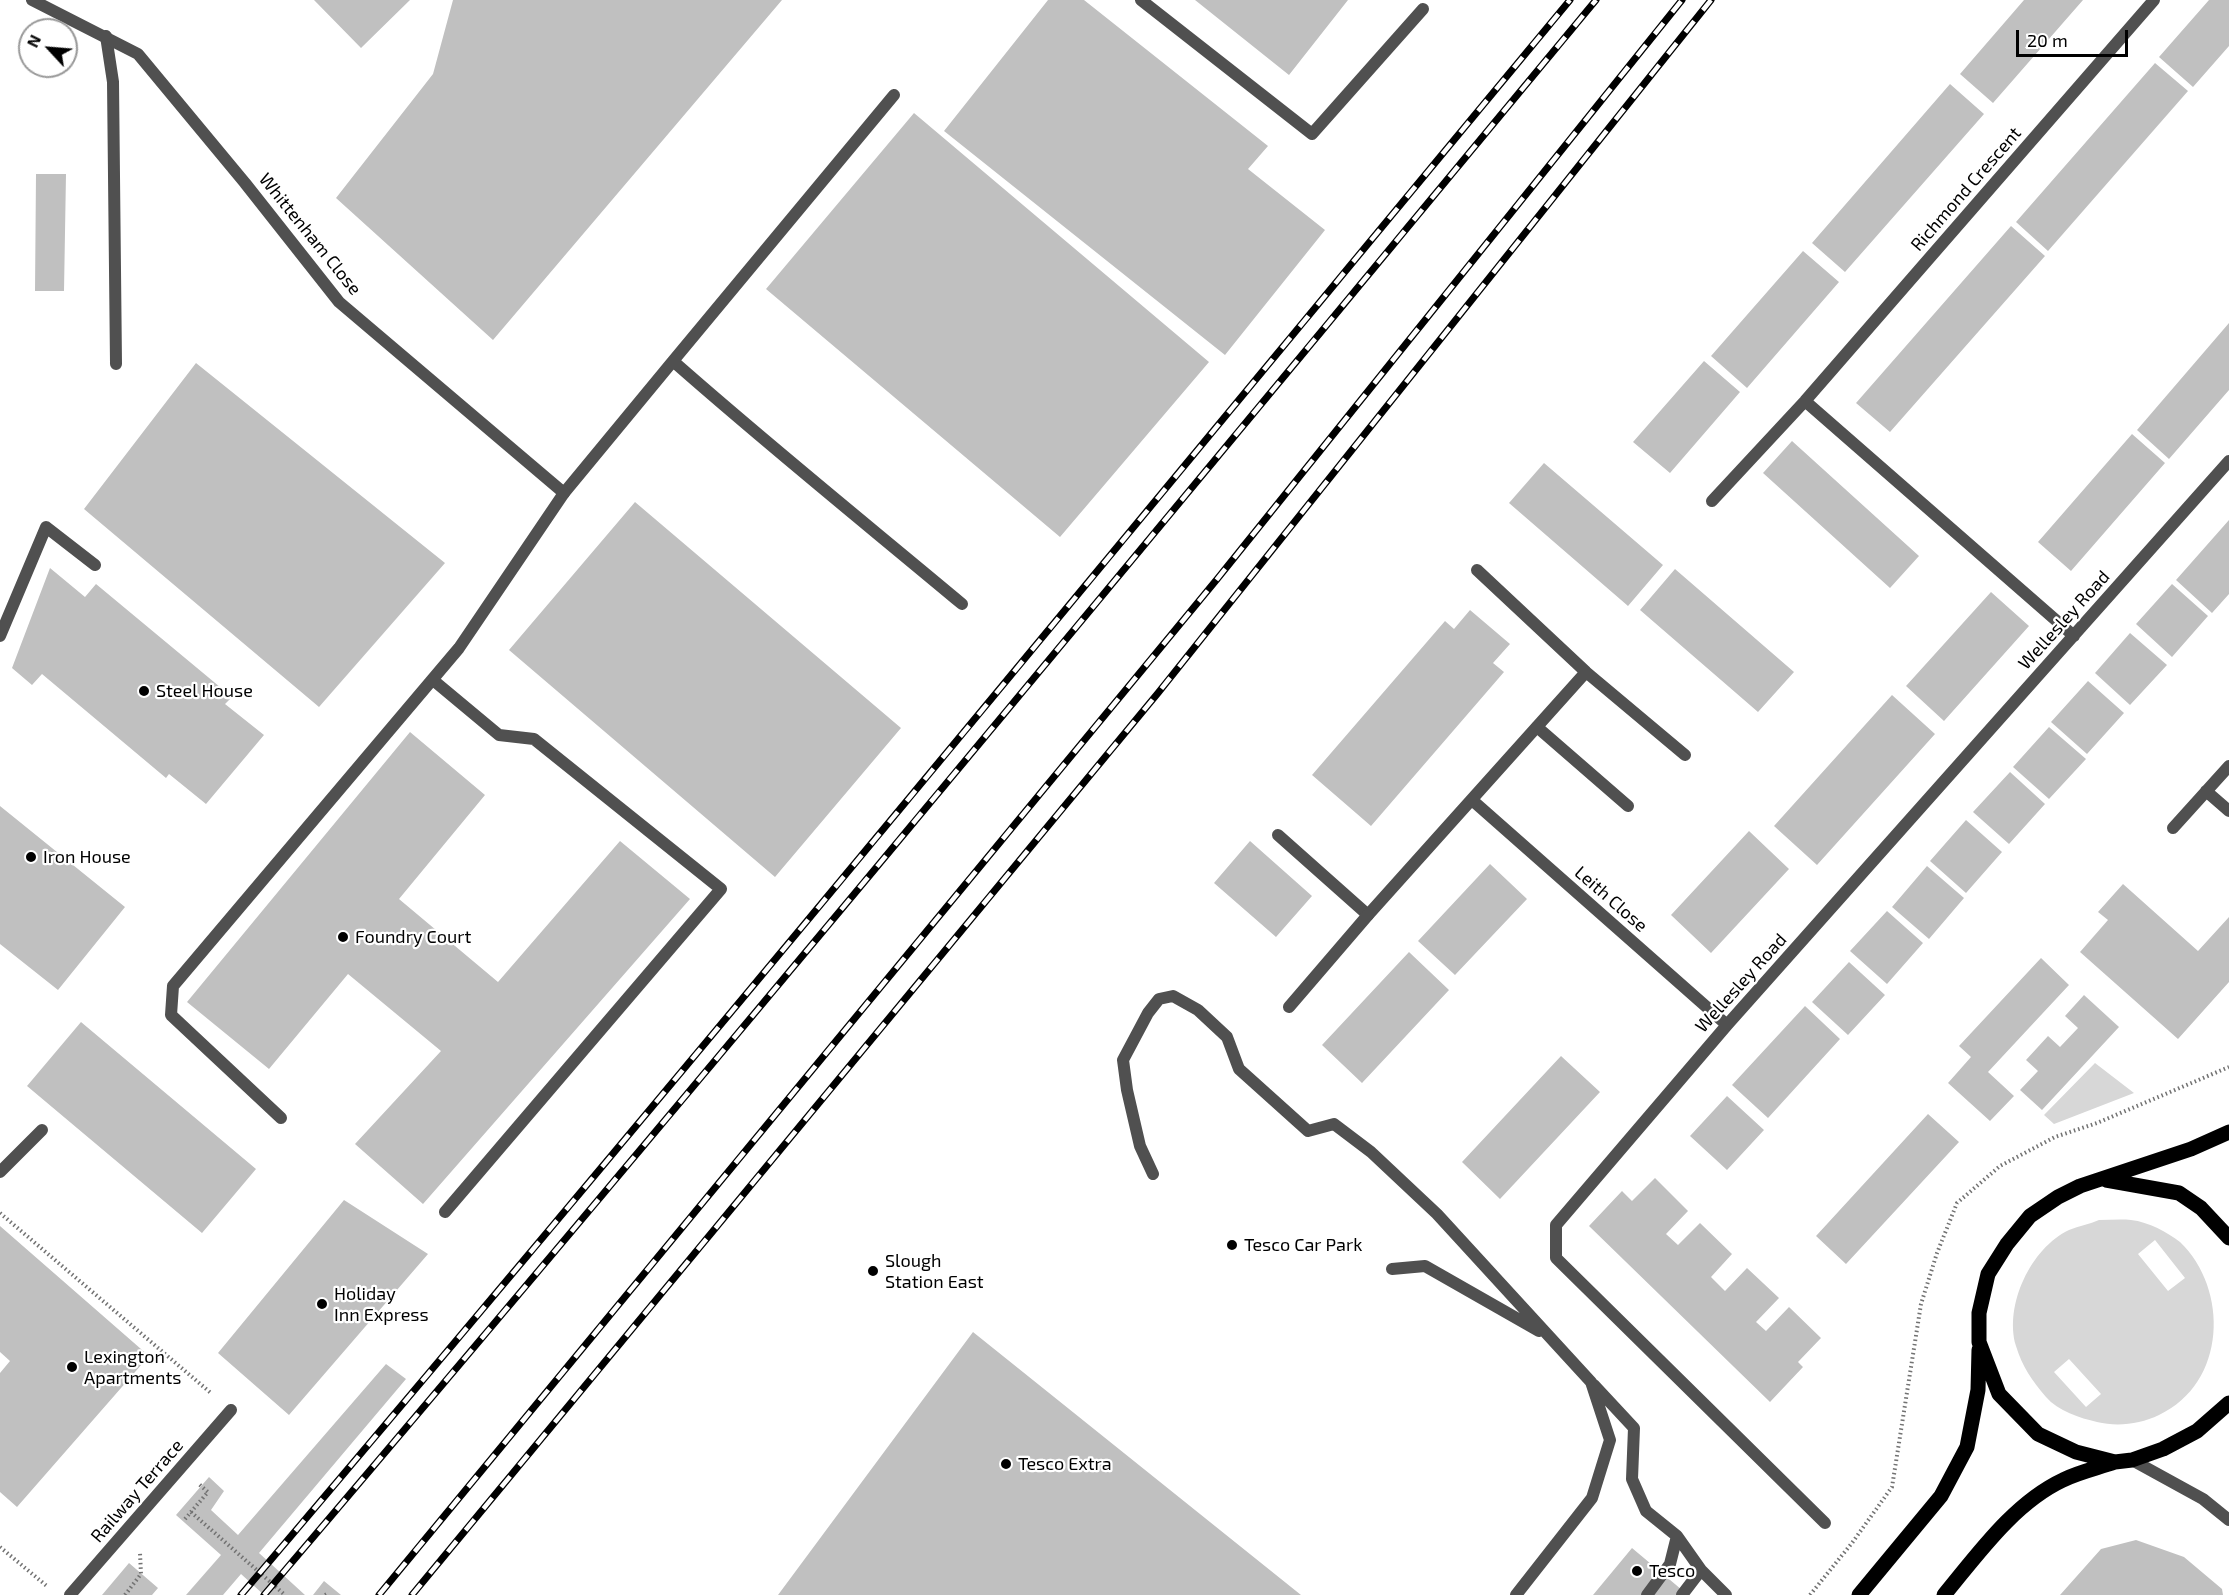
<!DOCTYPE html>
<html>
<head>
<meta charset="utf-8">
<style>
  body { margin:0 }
  #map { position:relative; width:2229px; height:1595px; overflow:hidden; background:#fff; font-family:"Exo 2",sans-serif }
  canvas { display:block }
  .north { position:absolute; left:18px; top:18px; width:60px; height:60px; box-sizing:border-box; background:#fff; border:2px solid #999; border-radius:50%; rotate:296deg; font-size:16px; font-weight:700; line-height:24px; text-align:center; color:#000 }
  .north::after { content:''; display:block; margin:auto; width:21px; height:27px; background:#000; clip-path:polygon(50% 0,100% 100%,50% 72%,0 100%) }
  .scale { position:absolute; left:2016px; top:30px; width:112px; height:27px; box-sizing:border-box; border:3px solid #000; border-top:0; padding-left:8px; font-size:18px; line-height:21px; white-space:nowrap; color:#000; -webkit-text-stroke:4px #fff; paint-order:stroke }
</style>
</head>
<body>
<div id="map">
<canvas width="2229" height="1595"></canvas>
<div class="north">N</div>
<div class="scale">20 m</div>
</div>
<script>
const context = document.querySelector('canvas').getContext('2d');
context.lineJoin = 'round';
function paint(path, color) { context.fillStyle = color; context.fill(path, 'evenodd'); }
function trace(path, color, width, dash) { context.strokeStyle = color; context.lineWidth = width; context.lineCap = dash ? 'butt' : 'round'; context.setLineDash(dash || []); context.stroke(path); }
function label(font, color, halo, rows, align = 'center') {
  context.font = font + ' "Exo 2",sans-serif'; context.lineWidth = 4.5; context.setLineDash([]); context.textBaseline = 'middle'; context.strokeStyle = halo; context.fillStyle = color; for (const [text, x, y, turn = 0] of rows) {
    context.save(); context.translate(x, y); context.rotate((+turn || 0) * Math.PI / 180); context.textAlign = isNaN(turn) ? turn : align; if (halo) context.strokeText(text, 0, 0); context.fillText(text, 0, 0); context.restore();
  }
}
paint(new Path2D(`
  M2095,1063l39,30 -80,31 -10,-9z
  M2099,1220c11,0 22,-1 32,0 18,2 36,12 49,22 49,47 47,141 -21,173 -19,9 -41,12 -62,7 -17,-4 -39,-11 -51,-25 -14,-16 -24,-31 -30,-51 -12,-41 15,-98 53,-116 10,-4 21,-6 30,-10zM2155,1240l30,38 -17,13 -30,-37zM2069,1359l32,35 -15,13 -32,-35z`), '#d7d7d7');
paint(new Path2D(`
  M314,0h96l-49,48z
  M453,0h329l-289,340 -157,-142 97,-124z
  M1048,0h36l184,146 -20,23 77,61 -100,125 -281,-224z
  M1195,0h153l-59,75z
  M2024,0h59l-90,103 -33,-29z
  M2209,0h20v46l-36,41 -34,-30z
  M2155,63l33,28 -140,160 -32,-29z
  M1950,84l34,30 -139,158 -33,-29z
  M914,113l295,249 -149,175 -294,-248z
  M36,174h30l-2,117h-29z
  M2011,226l34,30 -155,176 -34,-29z
  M1803,251l36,31 -92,106 -36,-32z
  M2229,323v67l-60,69 -32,-29z
  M1704,361l36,31 -70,81 -37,-31z
  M196,363l249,200 -126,144 -235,-198z
  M2132,434l33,29 -94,108 -33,-29z
  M1792,441l127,115 -29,32 -127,-115z
  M1544,463l119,102 -35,41 -119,-103z
  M635,502l266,226 -126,149 -266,-227z
  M2229,520v74l-17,19 -36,-33z
  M50,568l35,29 11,-13 136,113 -7,7 39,31 -58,69 -37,-30 -3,4 -124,-104 -10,11 -20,-17z
  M1675,569l119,103 -36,40 -118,-102z
  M2172,584l36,32 -36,41 -36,-33z
  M1991,592l38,34 -85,95 -38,-35z
  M1470,610l40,34 -17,19 11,9 -133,154 -59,-51 133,-154 9,8z
  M2130,633l37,32 -37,40 -35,-32z
  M2088,681l36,32 -37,41 -36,-32z
  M1892,695l43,39 -118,131 -43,-39z
  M2049,727l37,32 -37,40 -36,-32z
  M410,732l75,63 -86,104 99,83 122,-141 70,58 -267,305 -68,-60 86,-93 -93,-77 -79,95 -82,-67z
  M2010,772l35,32 -36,40 -36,-32z
  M0,806l125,101 -67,83 -58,-46z
  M1966,820l36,32 -36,41 -36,-32z
  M1749,831l40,38 -78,84 -40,-38z
  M1250,841l62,55 -36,41 -62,-54z
  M1490,864l37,35 -72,76 -37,-34z
  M1927,866l37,32 -35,41 -37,-32z
  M2123,884l75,67 31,-34v65l-51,57 -98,-87 28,-32 -10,-8z
  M1887,911l36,32 -36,41 -37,-33z
  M1409,952l40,38 -87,93 -40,-38z
  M2041,958l28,27 -81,87 26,24 -24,25 -42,-38 23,-26 -12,-11z
  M1849,962l36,33 -37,40 -36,-33z
  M2084,995l35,32 -77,83 -22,-20 18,-19 -12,-11 22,-24 12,11 18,-19 -13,-12z
  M1805,1006l35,33 -72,79 -36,-33z
  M81,1022l175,147 -54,64 -175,-147z
  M1561,1056l39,36 -100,107 -38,-37z
  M1727,1096l37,34 -37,40 -37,-34z
  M1928,1114l31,28 -113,122 -30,-28z
  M1655,1178l33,33 -22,23 12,11 22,-22 32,31 -21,23 14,14 22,-23 32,30 -23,24 10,9 23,-24 32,31 -23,24 5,5 -33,35 -181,-176 33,-35 10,10z
  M344,1200l84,54 -139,161 -71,-62z
  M0,1226l149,130 -132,151 -17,-15v-119l10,-12 -10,-9z
  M973,1332l328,263h-523z
  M386,1364l20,15 -147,174 46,42h-41l-23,-21 -18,21h-37l35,-40 -45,-40 33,-38 15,14 -13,19 27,25z
  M2136,1540l48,17 38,32 1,6h-163l41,-46z
  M1632,1548l56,47h-95z
  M129,1563l29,25 -6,7h-50z
  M324,1581l17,14h-28z`), '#c0c0c0');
trace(new Path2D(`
  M0,1213l212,181
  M191,1512l94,83
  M185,1519l23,-27 -9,-8
  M0,1547l48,40
  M125,1595l16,-21 -1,-21
  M325,1595l2,-1
  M1810,1595l42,-52 40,-56 29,-183 16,-51 20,-50 43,-37 55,-29 42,-14 132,-56`), '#727272', 4, [1.5, 3]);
trace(new Path2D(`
  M1141,0l171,134 111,-125
  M106,36l7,46 3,282
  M673,361l221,-266
  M0,636l46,-109 49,38
  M433,680l66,55 35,4 187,150 -276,323
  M1537,727l91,79
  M1278,835l90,80
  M281,1118l-110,-103 2,-29 286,-338 105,-155 109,-132c94,83 192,162 289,243
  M1153,1174l-13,-28 -13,-56 -4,-30 25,-47 11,-14 14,-3 25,14 29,27 12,32 69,62 26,-7 37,28 66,62 154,168 19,58 -18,58 -76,97
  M1392,1269l33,-3 114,65
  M1594,1385l40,43 -2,51 14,32 31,25 -7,28 -23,31
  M2132,1460l71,39 26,21
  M1677,1536l24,34 -19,25
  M1701,1570l25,25
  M70,1595l161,-185`), '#505050', 12);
trace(new Path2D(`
  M32,0l106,54 107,129 94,119 225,191
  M1805,401l269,235
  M1712,501l93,-100 349,-401
  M1477,570l109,102 99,83
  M2206,791l23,20
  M1472,800l255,225
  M2173,828l56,-62
  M1289,1007l79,-92 218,-243
  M0,1172l42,-42
  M1825,1523l-269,-265v-33l171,-200 502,-564`), '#505050', 12);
trace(new Path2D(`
  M2229,1132l-38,17 -111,37 -22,11 -28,19 -23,28 -19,30 -9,39v29l20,52 39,40 38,18 39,10 17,-2 31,-11 34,-18 32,-28
  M2106,1180l73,13 22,15 28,30
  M1859,1595l82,-99 26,-49 11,-57 1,-40
  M1944,1595c34,-41 70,-92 119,-115 16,-8 35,-12 52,-18`), '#000', 15);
const rail = new Path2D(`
  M241,1595c448,-527 887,-1062 1329,-1595
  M264,1595c449,-527 890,-1062 1332,-1595
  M379,1595l839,-1017 464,-578
  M412,1595l746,-902 553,-693`);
trace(rail, '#000', 7);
trace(rail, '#fff', 4.5, [14]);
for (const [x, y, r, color] of [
  [144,691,6,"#000"],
  [31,857,6,"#000"],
  [343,937,6,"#000"],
  [1232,1245,6,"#000"],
  [873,1271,6,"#000"],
  [322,1304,6,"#000"],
  [72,1367,6,"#000"],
  [1006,1464,6,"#000"],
  [1637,1571,6,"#000"]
]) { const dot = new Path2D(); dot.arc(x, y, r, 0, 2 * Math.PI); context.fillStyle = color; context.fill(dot); trace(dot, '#fff', 2); }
label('18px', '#000', '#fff', [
  ["Richmond Crescent",1966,189,-49],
  ["Whittenham Close",310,234,51],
  ["Wellesley Road",2064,620,-48],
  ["Leith Close",1611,899,41],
  ["Wellesley Road",1741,983,-48],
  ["Railway Terrace",137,1491,-49]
]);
label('18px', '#000', '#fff', [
  ["Steel House",156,691],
  ["Iron House",43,857],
  ["Foundry Court",355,937],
  ["Tesco Car Park",1244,1245],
  ["Slough",885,1261],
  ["Station East",885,1282],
  ["Holiday",334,1294],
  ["Inn Express",334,1315],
  ["Lexington",84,1357],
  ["Apartments",84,1378],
  ["Tesco Extra",1018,1464],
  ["Tesco",1649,1571]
], 'left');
</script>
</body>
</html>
